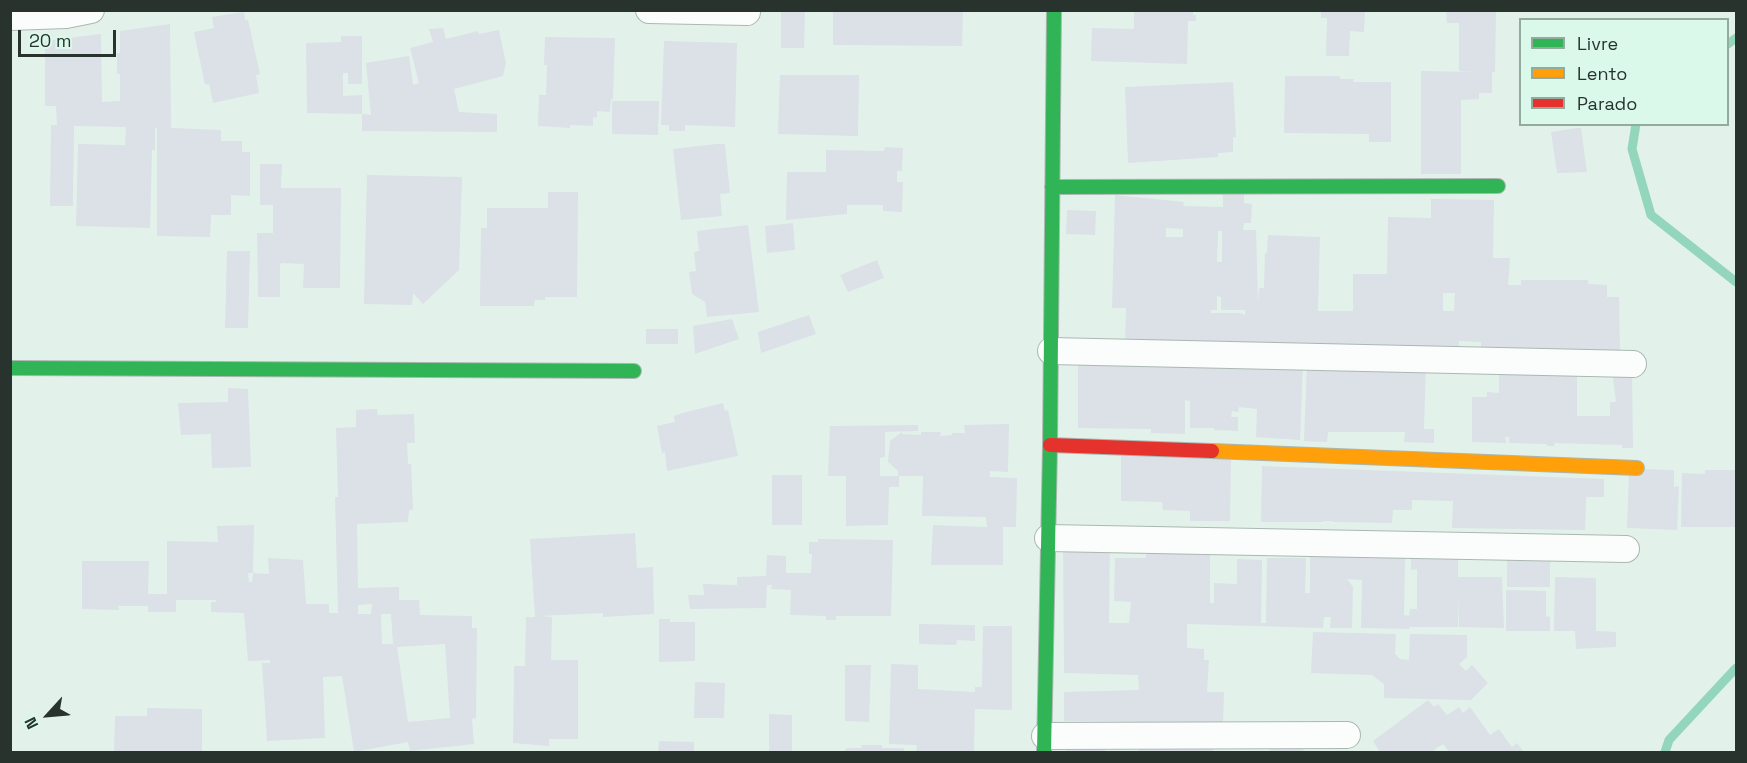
<!DOCTYPE html>
<html>
<head>
<meta charset="utf-8">
<style>
  body { margin:0 }
  #map { position:relative; width:1747px; height:763px; overflow:hidden; background:#e2f2ea; font-family:"Space Grotesk",sans-serif }
  canvas { display:block }
  .frame { position:absolute; inset:0; border:12px solid #28332e; pointer-events:none }
  .legend { position:absolute; left:1519px; top:18px; width:210px; height:108px; box-sizing:border-box; background:#dbf9eb; border:2px solid #93aa9f; margin:0; padding:8px 10px; list-style:none; font-size:18px; color:#28332e }
  .legend li { display:flex; align-items:center; gap:12px; height:30px }
  .legend b { width:30px; border:2px solid #93aa9f }
  .north { position:absolute; left:18px; top:685px; width:60px; height:60px; -webkit-text-stroke:4px #dbf9eb; paint-order:stroke; rotate:244deg; font-size:16px; font-weight:700; line-height:24px; text-align:center; color:#28332e }
  .north::after { content:''; display:block; margin:auto; width:21px; height:27px; background:#28332e; clip-path:polygon(50% 0,100% 100%,50% 72%,0 100%) }
  .scale { position:absolute; left:18px; top:30px; width:98px; height:27px; box-sizing:border-box; border:3px solid #28332e; border-top:0; padding-left:8px; font-size:18px; line-height:21px; white-space:nowrap; color:#28332e; -webkit-text-stroke:4px #dbf9eb; paint-order:stroke }
</style>
</head>
<body>
<div id="map">
<canvas width="1747" height="763"></canvas>
<div class="frame"></div>
<ul class="legend">
<li><b style="height:8px;background:#30b455"></b>Livre</li>
<li><b style="height:8px;background:#ff9f0a"></b>Lento</li>
<li><b style="height:8px;background:#e5322d"></b>Parado</li>
</ul>
<div class="north">N</div>
<div class="scale">20 m</div>
</div>
<script>
const context = document.querySelector('canvas').getContext('2d');
context.lineJoin = 'round';
function trace(path, color, width, dash) { context.strokeStyle = color; context.lineWidth = width; context.lineCap = dash ? 'butt' : 'round'; context.setLineDash(dash || []); context.stroke(path); }
function paint(path, color) { context.fillStyle = color; context.fill(path, 'evenodd'); }
trace(new Path2D(`
  M1728,44l8,-6
  M1636,124l-4,25 19,66 85,67
  M1665,752l4,-12 67,-72`), '#93d6bb', 9);
paint(new Path2D(`
  M781,10h24l-1,38h-23z
  M833,10h130l-1,36 -129,-1z
  M1134,10h59v5h3v6h-8l-1,43 -96,-3 1,-33 42,1z
  M1321,10h44l-1,22 -14,-1 -1,25h-23l1,-38h-6z
  M1446,10h50l-1,62h-3v21h-13v6l-18,1v74h-40v-103l54,1 -16,-1v-48h-12z
  M244,12l1,8h3l12,54 -4,1 3,18 -46,10 -4,-19 -4,1 -11,-53 20,-4 -2,-11z
  M170,24l1,104 50,2v11h21v11h8v44l-19,-1v20h-20l-1,22 -53,-1v-108h-2v22h-3l-2,78 -74,-2 2,-82 47,1 1,-18 -52,-1 -1,80h-23l1,-81h6l-1,-19h-11v-65l56,-7 1,68 18,-1v-27h-3v-21h3v-22z
  M443,28l3,11 32,-8 1,3 20,-4 7,33 -3,13 -49,13 5,23 38,2v18l-135,-1v-17l9,1 -5,-52 43,-7 4,29 6,-2 -9,-35 23,-6 -4,-13z
  M341,36h21v48h-14v-11h-5v23l19,-1v19l-55,-1 -1,-70 35,-1z
  M545,37l70,1 -2,61h-2l-1,13 -13,-1v7l-4,-1v9l-23,-1v3l-32,-2 1,-31h7l1,-30h-3z
  M664,41l73,2 -2,84 -50,-2v6h-16v-6h-8z
  M780,75h79l-1,61 -80,-2z
  M1285,76h55v3h14l-1,3h38v60h-22v-8l-85,-1z
  M1233,82l3,55h-3v15l-15,1v4l-90,6 -3,-76z
  M612,101h47l-1,34 -46,-1z
  M1577,128h4l6,44 -30,1 -6,-41z
  M716,144h9l5,49 -10,1 2,22 -41,4 -8,-71z
  M885,147l18,1 -1,23h-5v11h6l-1,30 -19,-1v-6h-36v9l-61,6 1,-48h39v-22l58,1z
  M260,164h22l-1,24h60l-1,100h-37l1,-24 -22,-1 -2,1v33h-22l-1,-64h16v-28h-13z
  M367,175l95,2 -3,93 -36,34 -10,-11 -1,12 -48,-1z
  M548,192h30l-1,105h-32v3h-10l-1,6h-54l1,-78h6v-20h61z
  M1223,193h21v10l8,1 -1,19h-7l-1,7h13l2,72 1,-14h5l1,-35h2l1,-18 52,2 -2,74h35v-37h34l1,-57 43,1v-19l63,1 -1,58h17l-2,27h13v-5h67v4l19,1v12h12l1,56 -139,-2v-9l-22,-1v10l-334,-6 1,-37h-14l3,-113 69,7 -1,4 40,1zM1166,228l17,1v8h-17zM1218,231h4v31h-5zM1443,293h12l-1,18h-11zM1217,296l4,1v13h24v5l-5,-2h-29v-3h6z
  M1067,210l29,1 -1,24 -29,-1z
  M793,223l2,27 -28,3 -2,-27z
  M748,225l11,87 -52,5 -2,-15 -13,-8 -3,-22 7,-1 -2,-19 5,-1 -2,-20z
  M227,251h23l-2,77h-23z
  M877,260l7,18 -36,14 -8,-17z
  M809,315l7,19 -55,19 -3,-21z
  M732,319l7,20 -44,15 -2,-28z
  M646,329h32v15h-32z
  M1078,361l225,2 -3,77 -44,-3 1,-28 -18,-2 -1,5 -6,-1 -1,6h7v14l-24,-1v-2h-24v-27l-5,-1v34l-34,-1v-4l-73,-1z
  M1307,363l119,3 -2,63h10v14l-30,-1 1,-10h-77l-1,10 -23,-1z
  M1499,368l78,1v47h33v-14h6l-4,-32h20l1,78h-11v-3l-67,-2 -1,3h-7v-2l-38,-1v-6h-4l1,6 -34,-1v-45h15v-5l12,1z
  M228,388l20,1 3,78 -39,1 -1,-34 -30,1 -3,-32 50,-1z
  M723,403l2,8 3,-1 10,46 -71,15 -2,-19 -3,1 -5,-27 18,-4 -1,-6 8,-3z
  M377,409l1,6 36,-1 1,29h-8l1,21h3l2,46h-4l-1,12 -51,2 1,64 41,-1v13h20l1,15 52,1v12h5l-1,90 -4,1 2,25 -64,7 -2,-9 -54,10 -12,-76 -19,1 2,61 -58,3 -5,-78h8v-3l-22,1 -4,-48 -33,-1v-10h5v-2h-40v12h-28v-6h-30l1,4 -37,-1v-48h67l-1,33h19v-53l51,1 -1,-16 37,-1 -1,48h-5l1,9h3l1,-9 16,1 -1,-16 35,2 3,44h23v9h9l-3,-116h3l-2,-69 20,-1v-17zM372,604l-1,10h-13v-9zM381,614h10l2,30h-11zM445,644l5,74 -42,4 -11,-75z
  M1009,424l-1,48 -18,-1v6l27,1 -1,49h-13v38h-72l2,-40 54,2 -1,-10 -64,-1 1,-40h-25v-5l-10,-9 2,-21 12,-9v2l19,1v-3h20l-1,4 12,-1v-2h13l-1,-8z
  M918,425v6l-33,1v25l-5,1v18h19v11h-10l-1,38 -42,1v-50h-18l2,-50z
  M1121,456l110,3 -1,62h-40v-10l-27,-1 -1,-8 -41,-1z
  M1262,466l342,13v18h-18l-1,33 -133,-2 1,-27 -41,-1v10h-19l-1,13 -59,-1v-1h-10v1h-62z
  M1645,469l29,1v17l5,-1 -2,44 -50,-2 2,-56z
  M1705,470h31v57h-55l1,-54 23,1z
  M772,475h30v50h-30z
  M635,533l2,35 16,-1 1,47 -51,3v-4l-64,3 13,1 -1,43h27v79h-29v7l-36,-3 1,-77h11l1,-49h9l-5,-78z
  M818,539l75,1 -2,76h-55v4h-10v-4l-36,-1 1,-25 -20,-1 1,-4h-5l-1,23 -76,1 -2,-14h16l-1,-11 34,1v-8l29,-1 1,-21 19,1v17h25l1,-19h-3v-12h9z
  M1063,540h47l-1,83h20l2,-21 -17,-1 1,-43h31v-5h3v-11l61,1v60h4v-20l23,1v-25l25,1 -1,63h5l1,-65h39l-1,35h5v-51l95,15 -1,58 5,1 1,-7h7v-40l-6,1v-20l47,-1v28h44l2,51 -45,-1 -1,-32v32h-49l1,2 -49,-1 1,-48 -15,-1 6,8 -1,41h-22l1,-11h-7l-1,11 -136,-4v24l17,1v11h5l-2,32h17l-1,31 -159,-2v-29l75,-2 -1,-15 -74,-2z
  M1507,548l43,6v33h-43z
  M1555,577l41,1v53l20,1v15l-40,2 -1,-18h-21z
  M1506,590l40,1v25l4,1v14h-44z
  M659,619h11v3h25v39l-36,1z
  M919,624l56,1v16l-18,-1 -1,5 -37,-1z
  M983,626h29v84l-37,-1v-9l-1,52h-58l1,-7 -28,-1 2,-80 27,1v24l57,3v-5h7z
  M1313,632l83,2 -1,20 5,5 9,1 1,-26 57,1v22l-8,7 7,7 6,-6 16,18 -17,17 -87,-2v-14l-12,-9 -61,-2z
  M845,665h26l-2,57 -24,-1z
  M695,682l30,1 -1,35h-30z
  M1428,700l6,7 4,-3 9,11 12,-8 4,6 7,-6 20,28 9,-6 13,18 5,-4 7,9h-75l-6,-8 -12,8h-51l-7,-11z
  M147,708l55,1v43h-88l1,-36h32z
  M769,714l23,1v37h-23z
  M659,741l35,1v10h-36z
  M1067,741h38v11h-39z
  M1139,742l74,1v9h-74z
  M861,745h21v3h22v4h-59l1,-4h16z
  M1271,745l33,2 -1,5h-33z`), '#dce0e7');
const street = new Path2D(`
  M649,10l98,2
  M10,17l56,-2 25,-5
  M1051,351l582,13
  M1048,538l578,11
  M1045,736l302,-1`);
const fast = new Path2D(`
  M1052,187l446,-1
  M10,368l624,3
  M1044,752l6,-307 4,-435`);
const slow = new Path2D(`
  M1212,451l425,17`);
const jam = new Path2D(`
  M1050,445l162,6`);
trace(street, '#abb8b1', 28);
trace(fast, '#abb8b1', 16);
trace(slow, '#abb8b1', 16);
trace(jam, '#abb8b1', 16);
trace(street, '#fbfdfc', 26);
trace(fast, '#30b455', 14);
trace(slow, '#ff9f0a', 14);
trace(jam, '#e5322d', 14);
</script>
</body>
</html>
